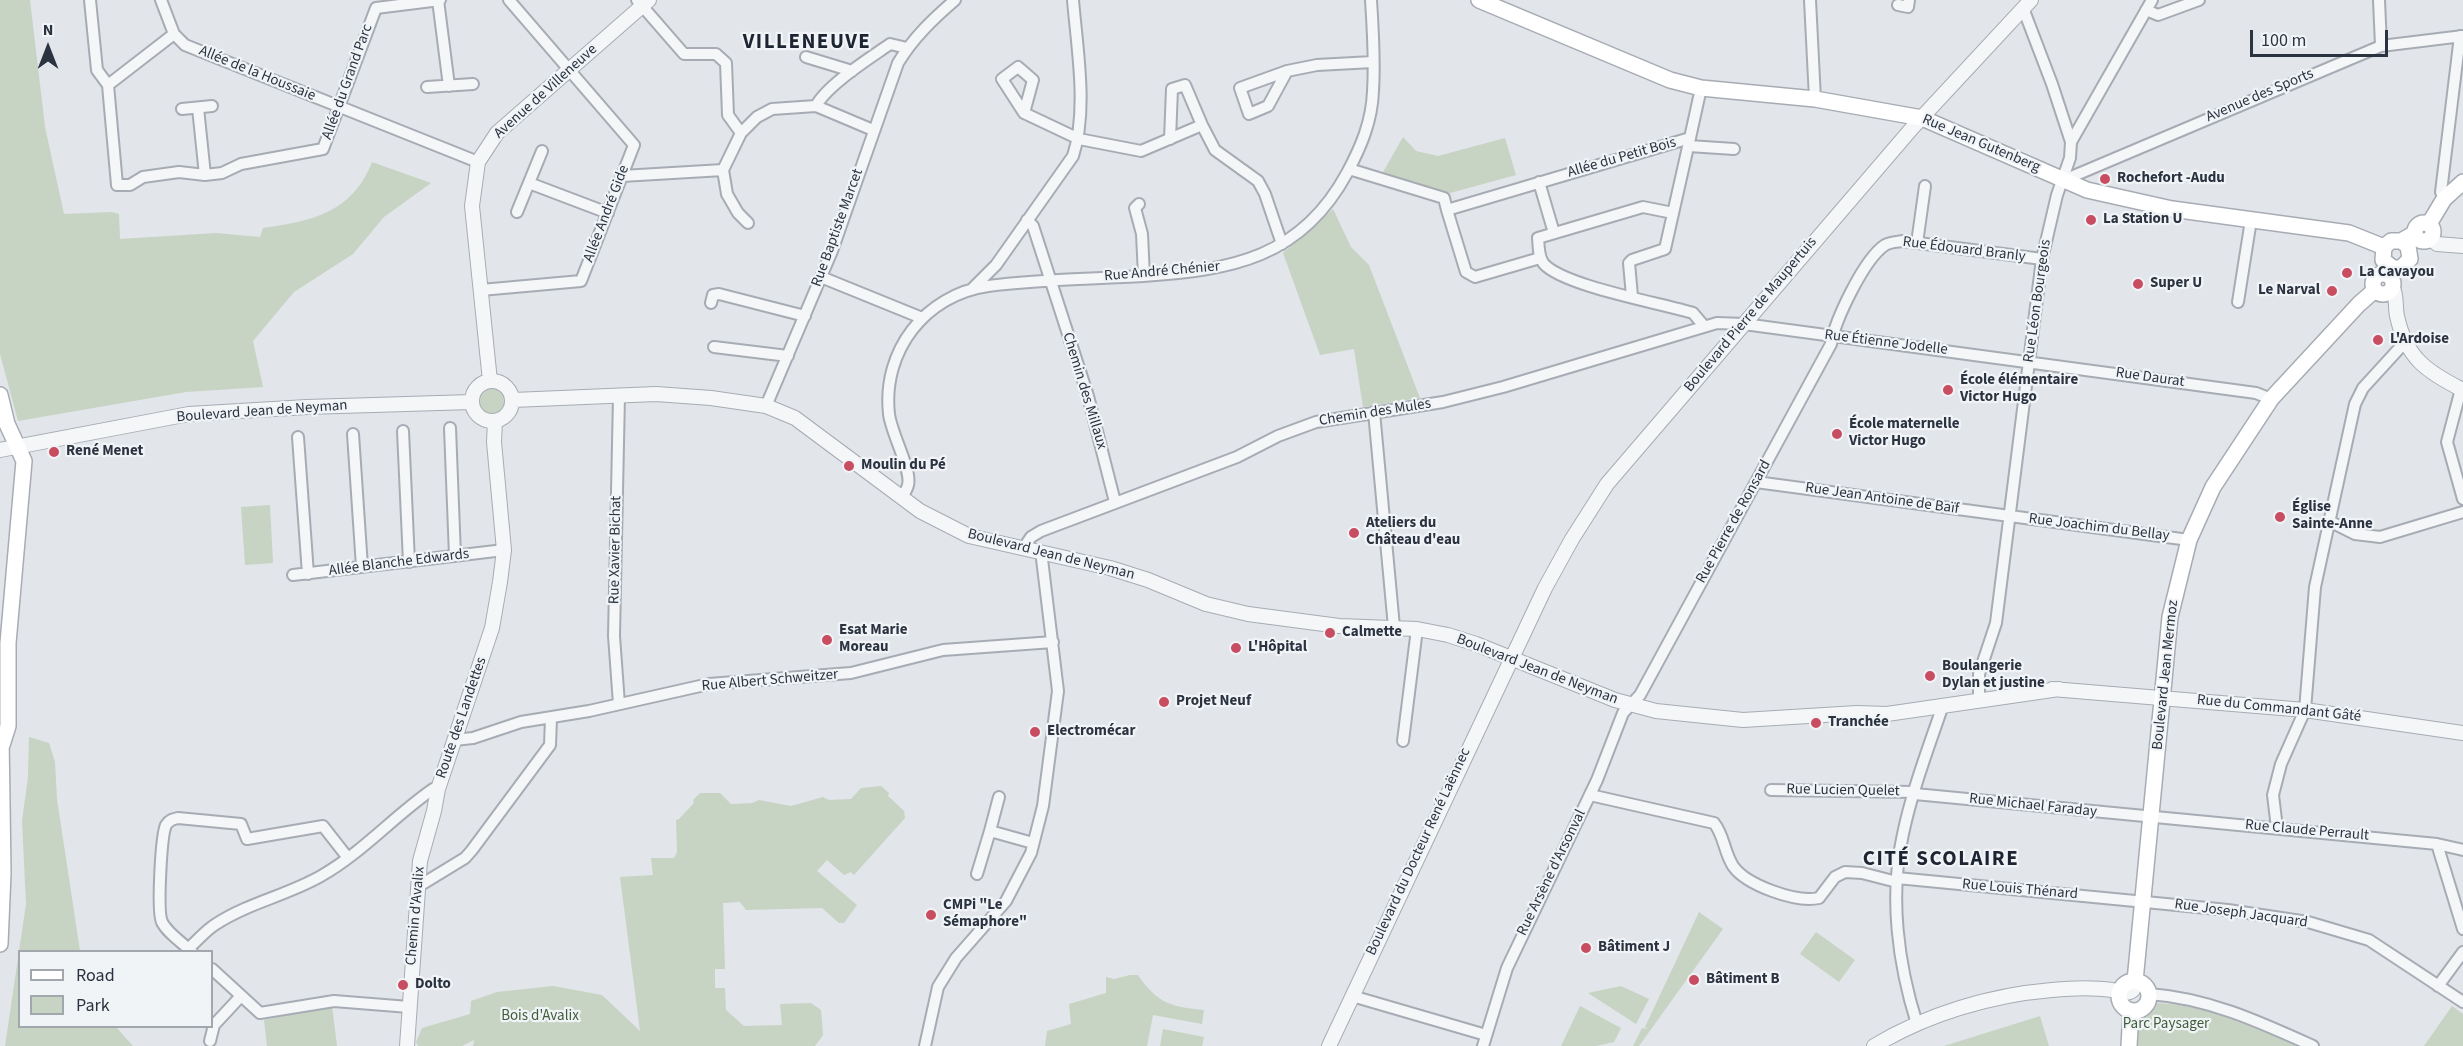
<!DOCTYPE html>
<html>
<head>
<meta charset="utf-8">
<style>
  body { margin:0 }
  #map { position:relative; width:2463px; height:1046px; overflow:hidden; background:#e2e5ea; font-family:"Source Sans 3",sans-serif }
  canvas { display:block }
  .legend { position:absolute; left:18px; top:950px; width:195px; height:78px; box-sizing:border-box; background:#f1f4f7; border:2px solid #a2a7ae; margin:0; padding:8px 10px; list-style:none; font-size:18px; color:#2b3341 }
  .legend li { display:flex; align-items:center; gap:12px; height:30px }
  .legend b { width:30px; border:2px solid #a2a7ae }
  .north { position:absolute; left:18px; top:18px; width:60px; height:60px; -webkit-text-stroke:4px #f1f4f7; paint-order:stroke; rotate:0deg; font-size:16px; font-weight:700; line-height:24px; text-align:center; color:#2b3341 }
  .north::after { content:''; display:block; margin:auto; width:21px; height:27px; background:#2b3341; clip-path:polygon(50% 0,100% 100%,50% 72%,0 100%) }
  .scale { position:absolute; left:2250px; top:30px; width:138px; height:27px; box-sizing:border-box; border:3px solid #2b3341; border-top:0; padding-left:8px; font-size:18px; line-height:21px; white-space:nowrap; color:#2b3341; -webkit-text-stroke:4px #f1f4f7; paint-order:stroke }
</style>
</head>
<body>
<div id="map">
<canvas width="2463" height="1046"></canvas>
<ul class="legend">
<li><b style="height:8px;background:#fff"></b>Road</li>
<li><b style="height:16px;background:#c7d3c3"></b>Park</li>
</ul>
<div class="north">N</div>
<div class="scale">100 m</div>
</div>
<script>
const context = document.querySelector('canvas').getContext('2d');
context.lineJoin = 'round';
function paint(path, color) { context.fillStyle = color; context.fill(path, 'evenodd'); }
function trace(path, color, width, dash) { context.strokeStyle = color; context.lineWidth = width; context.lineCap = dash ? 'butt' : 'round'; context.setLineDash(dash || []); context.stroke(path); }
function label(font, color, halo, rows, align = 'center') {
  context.font = font + ' "Source Sans 3",sans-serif'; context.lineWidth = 4.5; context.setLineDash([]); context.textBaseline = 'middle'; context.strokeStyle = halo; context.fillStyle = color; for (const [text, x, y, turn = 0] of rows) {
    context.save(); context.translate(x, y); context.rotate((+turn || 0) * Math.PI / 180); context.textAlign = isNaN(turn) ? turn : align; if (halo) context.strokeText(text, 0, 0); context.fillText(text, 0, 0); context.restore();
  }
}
paint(new Path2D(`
  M0,0h30l15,127 19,87 48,-2 7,2 1,25 96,-6 44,4 3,-9c49,-7 89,-15 109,-66l59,21 -47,34 -31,37 -59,38 -41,49 10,46 -77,5 -168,29 -18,-67z
  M1403,137l13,14 22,5 67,-18 11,37 -66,18 -68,-19z
  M1333,209l18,38 18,18 51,133 -57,9 -9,-58 -34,6 -37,-102z
  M479 401a13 13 0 1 1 26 0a13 13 0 1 1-26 0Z
  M270,505l3,58 -28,2 -4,-58z
  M29,737l20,6 6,19 2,37 23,152 -60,1v74l96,1 17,19h-128l21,-142 -4,-83 6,-44z
  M881,786l8,7 -1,3 16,15 1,7 -51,57 -3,-3 -7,3 -17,-15 -10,11 40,34 -13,18h-5l-17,-15 -76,2 -6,-8 -17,1 2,66h-10v19h10l1,22 18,16 38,-1 -2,-21 31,-1 10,7 2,25 -8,11h-342l1,-6 -12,6h-44l-2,-4 6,-14 48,-14 1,-13 26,-9 56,-6 49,9 38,36 -20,-154 33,-2 -2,-17h23l3,-6 -1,-32 3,-1 15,-16 -1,-3 7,-7h20l11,11 21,-1 7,-3 32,6 32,-9 6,3 22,-1 10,-11z
  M1699,912l24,17 -84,117h-6l9,-18 6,1 -3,-2z
  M1816,932l39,28 -16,22 -39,-28z
  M1130,975h8c19,28 33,32 66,35l-2,14 -49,-9 -6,31h-102l2,-15 24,-7 -2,-20 37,-11v-16l8,2z
  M1621,986l28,13 -13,25 -48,-31z
  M2155,1003c48,1 99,22 141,43h-160l4,-29 8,-4z
  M332,1006l5,40h-70l-3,-26z
  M1580,1006l41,22 -7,14 -18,4h-35z
  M2452,1006l11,8v32h-39z
  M2040,1016l9,30h-105z
  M1163,1029l41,8 -2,9h-42z`), '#c7d3c3');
const minor = new Path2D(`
  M90,0l7,70 11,15
  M161,0l13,34 11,11 293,117
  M438,0l11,86
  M637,0l47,54h32l10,9 2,52 13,18
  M1810,0l5,99
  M2379,0l2,46
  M1898,5l10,2 1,-7
  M2023,8l29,76 19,58
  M2146,10l12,5 41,-15
  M174,34l-66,51 9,100h13l13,-8 36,-5 26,3 17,-2 19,-9 82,-15 53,-141 64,-8
  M806,57l46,14
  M1287,71l-19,35 -19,8 -9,-26 47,-17 30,-6 56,-3
  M427,87l46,-3
  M816,106c11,-21 54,-48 74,-62l17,4
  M198,108l7,67
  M182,109l30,-3
  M1024,113l9,-33 -15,-13 -16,12 22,34 55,26 62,12 61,-26 13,25 43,31 7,13 17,50
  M1170,139l2,-50 13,-4 17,40
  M1689,146l45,3
  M1349,169l95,29 3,12
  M622,176l101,-6
  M2064,180l317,-134 82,-10
  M1539,182l15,51
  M529,183l79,30
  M2444,199l-3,-7 19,-156
  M1139,204l-4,4 7,26 2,42
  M517,212l25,-61
  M1673,213l-30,-6 -105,31c1,9 0,19 6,26 20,22 116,39 149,49l11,13
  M1027,220l6,6 55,170 27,106
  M748,223l-10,-10 -11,-19 -4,-24 18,-37 16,-16 15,-8 44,-3 57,24
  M1917,243l8,-57
  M1540,258l-65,19 -9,-5 -19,-62 243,-72 11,-50
  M821,277l101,41
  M973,288l23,-23 77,-109c15,-46 4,-108 0,-156
  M481,290l100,-9 53,-136 -125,-145
  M1632,296l-3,-33 3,-3 33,-11 25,-111
  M2238,302l13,-82
  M711,303l2,-8 6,-1 86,22
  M714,347l74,9
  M2461,389l-14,53 16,57
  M619,396l-5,240 5,68
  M766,406l66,-155 66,-188c15,-25 35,-44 57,-63
  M1374,412l20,215
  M450,428l5,128
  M403,431l6,131
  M353,434l9,133
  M298,437l10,137
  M1756,482l433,58
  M902,497c2,-3 5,-8 6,-12 4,-15 -17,-52 -19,-71 -7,-63 36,-119 99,-128 51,-7 103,-7 155,-10 89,-6 158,-18 204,-103 14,-26 25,-52 26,-82 2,-30 0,-61 -2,-91
  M2329,521l26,13 25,3 83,-25
  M1023,549l8,-12 10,-6 196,-74 41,-21 38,-14 127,-20 60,-15 214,-64 27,1 512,69 15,6
  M293,575l211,-25
  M1979,694v-20l17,-51 46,-364 15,-64 13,-37 1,-16 81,-142
  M454,740l19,-2 48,-16 68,-11 120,-27 142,-11 92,-23 110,-8
  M1403,741l14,-112
  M1771,790l144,2
  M1915,794l522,50 26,6
  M1590,795l124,28c10,12 10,29 19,43 13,19 63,37 86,32l16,-21 10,-5 17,1 35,9
  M999,797l-9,34 43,12
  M2277,828l-4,-33 8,-31 24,-54 10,-123 40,-183 8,-16 43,-47
  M2437,844l26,85
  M977,874l13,-43
  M1897,878l331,32 80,12 61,18 94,62
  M418,884l6,-1 41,-25 7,-8 78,-105 1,-27
  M189,948c9,-8 17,-18 27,-24 32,-21 72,-29 105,-48 42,-24 73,-60 112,-87h5
  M192,952c-9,-9 -25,-19 -30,-30 -5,-10 -1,-86 4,-97 3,-5 7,-6 12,-7l63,6 6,15 76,-13 25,32
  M212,969l48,44 74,-12 75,6
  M2438,986l25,-34
  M2149,994c59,4 111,28 164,52
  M1352,996l134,39
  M1917,1024c-19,-60 -28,-128 -14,-190 9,-43 25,-85 39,-126
  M210,1041l4,-16 27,-29
  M925,1046l13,-59 18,-29 50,-57 25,-48 12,-47 15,-115 -16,-132 1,-6
  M1483,1046l24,-78 90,-188 26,-67 17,-18 191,-351c4,-24 33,-85 54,-99 5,-3 12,-3 18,-4l139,18`);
const tertiary = new Path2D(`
  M2430,238l7,6 26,2
  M2393,288c4,9 2,18 4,28 9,42 30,56 66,74
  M472 401a20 20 0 1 1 40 0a20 20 0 1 1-40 0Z
  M490,381l-18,-175 6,-44 19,-29 152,-133
  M513,400l143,-6 55,4 55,8 29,12 125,93 49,25 141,32 38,12 58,24 42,10 91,12 78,3 31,6 28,9 139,56 41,11 87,9 114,-7 30,1 172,-25
  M0,450l189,-36 118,-7 165,-5
  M2052,689l253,21 158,23
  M407,1046l13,-185 14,-50 4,-22 54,-161 8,-46 4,-32 -10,-108 1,-21
  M1329,1046l216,-458 27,-49 35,-55 306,-357 118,-127
  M1874,1046c53,-32 117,-51 178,-56 20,-2 40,-3 60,0 8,2 15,5 21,0l2,-9`);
const secondary = new Path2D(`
  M1479,0l191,80 31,8 114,11 107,19 165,72 85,19 177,24 35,14
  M2415 232a9 9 0 1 1 18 0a9 9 0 1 1-18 0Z
  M2429,224l15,-25 19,-17
  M2401,241l7,5 2,13 -9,9h-8l-10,-8 1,-13 7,-6h10l14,-8
  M2373 284a10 10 0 1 1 20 0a10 10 0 1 1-20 0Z
  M0,395l7,29 17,37 -16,182v83l-6,19
  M0,944l3,-71 -2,-137
  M2119 996a15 15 0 1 1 30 0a15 15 0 1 1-30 0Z
  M2135,981l35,-364 19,-77 24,-53 58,-88 88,-95 16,-14
  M2129,1046l2,-35`);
trace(minor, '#a7acb4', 14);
trace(tertiary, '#a7acb4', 16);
trace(secondary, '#a7acb4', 18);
trace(minor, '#f4f6f8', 10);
trace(tertiary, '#f4f6f8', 14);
trace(secondary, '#fff', 15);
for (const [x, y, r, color] of [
  [2105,179,6,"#c84d60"],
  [2091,220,6,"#c84d60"],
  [2347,273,6,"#c84d60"],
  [2138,284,6,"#c84d60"],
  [2332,291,6,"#c84d60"],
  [2378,340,6,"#c84d60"],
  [1948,390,6,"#c84d60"],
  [1837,434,6,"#c84d60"],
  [54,452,6,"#c84d60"],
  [849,466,6,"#c84d60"],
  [2280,517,6,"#c84d60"],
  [1354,533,6,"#c84d60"],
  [1330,633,6,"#c84d60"],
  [827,640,6,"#c84d60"],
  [1236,648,6,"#c84d60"],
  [1930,676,6,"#c84d60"],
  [1164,702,6,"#c84d60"],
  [1816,723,6,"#c84d60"],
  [1035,732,6,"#c84d60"],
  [931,915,6,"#c84d60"],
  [1586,948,6,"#c84d60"],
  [1694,980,6,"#c84d60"],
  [403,985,6,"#c84d60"]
]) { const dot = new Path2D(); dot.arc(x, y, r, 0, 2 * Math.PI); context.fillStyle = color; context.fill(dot); trace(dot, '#f1f4f7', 2); }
label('15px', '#2b3341', '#f1f4f7', [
  ["Allée de la Houssaie",257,74,22],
  ["Allée du Grand Parc",348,82,-70],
  ["Avenue de Villeneuve",546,92,-42],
  ["Avenue des Sports",2260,96,-23],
  ["Rue Jean Gutenberg",1981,144,23],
  ["Allée du Petit Bois",1622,158,-16],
  ["Allée André Gide",607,214,-69],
  ["Rue Baptiste Marcet",838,228,-70],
  ["Rue Édouard Branly",1964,250,7],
  ["Rue André Chénier",1162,272,-5],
  ["Rue Léon Bourgeois",2038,301,-82],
  ["Boulevard Pierre de Maupertuis",1751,315,-50],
  ["Rue Étienne Jodelle",1886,343,7],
  ["Rue Daurat",2150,378,8],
  ["Chemin des Millaux",1084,391,73],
  ["Boulevard Jean de Neyman",262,412,-4],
  ["Chemin des Mules",1375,413,-9],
  ["Rue Jean Antoine de Baïf",1882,499,8],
  ["Rue Pierre de Ronsard",1734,522,-61],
  ["Rue Joachim du Bellay",2099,528,7],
  ["Rue Xavier Bichat",616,550,-89],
  ["Boulevard Jean de Neyman",1051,555,14],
  ["Allée Blanche Edwards",399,563,-7],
  ["Boulevard Jean de Neyman",1537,670,21],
  ["Boulevard Jean Mermoz",2166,675,-84],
  ["Rue Albert Schweitzer",770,681,-5],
  ["Rue du Commandant Gâté",2279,709,6],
  ["Route des Landettes",462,718,-71],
  ["Rue Lucien Quelet",1843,791,1],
  ["Rue Michael Faraday",2033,806,6],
  ["Rue Claude Perrault",2307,831,5],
  ["Boulevard du Docteur René Laënnec",1419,852,-65],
  ["Rue Arsène d'Arsonval",1552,873,-64],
  ["Rue Louis Thénard",2020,890,5],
  ["Rue Joseph Jacquard",2241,914,8],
  ["Chemin d'Avalix",416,916,-85]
]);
label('bold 15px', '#2b3341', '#f1f4f7', [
  ["Rochefort -Audu",2117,179],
  ["La Station U",2103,220],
  ["La Cavayou",2359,273],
  ["Super U",2150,284],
  ["Le Narval",2320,291,"right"],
  ["L'Ardoise",2390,340],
  ["École élémentaire",1960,381],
  ["Victor Hugo",1960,398],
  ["École maternelle",1849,425],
  ["Victor Hugo",1849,442],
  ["René Menet",66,452],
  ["Moulin du Pé",861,466],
  ["Église",2292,508],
  ["Sainte-Anne",2292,525],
  ["Ateliers du",1366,524],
  ["Château d'eau",1366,541],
  ["Esat Marie",839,631],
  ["Moreau",839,648],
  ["Calmette",1342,633],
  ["L'Hôpital",1248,648],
  ["Boulangerie",1942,667],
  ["Dylan et justine",1942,684],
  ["Projet Neuf",1176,702],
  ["Tranchée",1828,723],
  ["Electromécar",1047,732],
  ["CMPi \"Le",943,906],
  ["Sémaphore\"",943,923],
  ["Bâtiment J",1598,948],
  ["Bâtiment B",1706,980],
  ["Dolto",415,985]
], 'left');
label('15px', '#3f5c39', '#f1f4f7', [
  ["Bois d'Avalix",540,1017],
  ["Parc Paysager",2166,1025]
]);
context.letterSpacing = '1.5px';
label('bold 21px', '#1d2432', '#f1f4f7', [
  ["VILLENEUVE",807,43],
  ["CITÉ SCOLAIRE",1941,860]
]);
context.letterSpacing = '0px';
</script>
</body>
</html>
